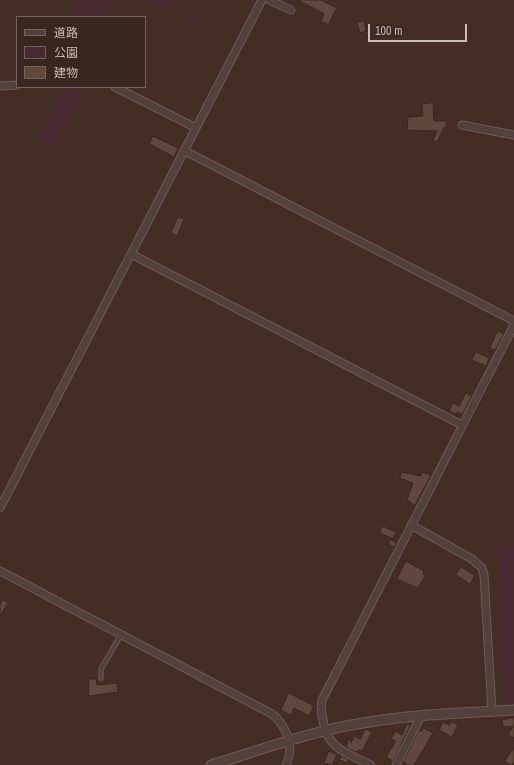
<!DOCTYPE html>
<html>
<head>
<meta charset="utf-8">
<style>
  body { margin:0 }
  #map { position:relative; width:514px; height:765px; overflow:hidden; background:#452c25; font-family:"Archivo Narrow","Noto Sans JP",sans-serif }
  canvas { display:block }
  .legend { position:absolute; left:16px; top:16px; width:130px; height:72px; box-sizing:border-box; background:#3a251f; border:1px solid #75625c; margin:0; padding:5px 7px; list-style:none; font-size:12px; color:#cebdb8 }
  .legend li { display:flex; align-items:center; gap:8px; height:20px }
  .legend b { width:20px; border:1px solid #75625c }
  .scale { position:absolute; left:368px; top:24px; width:99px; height:18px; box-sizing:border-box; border:2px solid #cebdb8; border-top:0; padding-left:5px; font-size:12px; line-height:14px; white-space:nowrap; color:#cebdb8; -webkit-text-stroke:3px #3a251f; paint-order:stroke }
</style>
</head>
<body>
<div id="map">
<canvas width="514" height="765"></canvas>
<ul class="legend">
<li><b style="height:5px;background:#54403a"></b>道路</li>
<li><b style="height:11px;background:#482831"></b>公園</li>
<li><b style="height:11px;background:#62473f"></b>建物</li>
</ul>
<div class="scale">100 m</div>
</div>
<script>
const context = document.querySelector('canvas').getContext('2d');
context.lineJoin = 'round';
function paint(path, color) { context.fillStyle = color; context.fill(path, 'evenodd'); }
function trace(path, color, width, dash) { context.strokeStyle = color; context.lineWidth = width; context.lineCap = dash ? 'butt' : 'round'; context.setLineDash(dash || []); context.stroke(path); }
paint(new Path2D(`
  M78,0h34l-9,17h-26l-5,-6z
  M147,0h27l-6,10z
  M187 18a5 5 0 1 1 10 0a5 5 0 1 1-10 0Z
  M62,87h23l-32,59 -14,-6 26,-51z
  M514,545v160h-7l-10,-159z`), '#482831');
const building = new Path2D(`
  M298,0h23l16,8 -9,17 -7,-4 3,-7z
  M364,21l2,10 -6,2 -3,-10z
  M433,103l1,18h12v6h-2l-7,15 -4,-2 4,-9 -30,-1 1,-13 15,-1 -1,-12z
  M153,136l25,12 -4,9 -24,-13z
  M178,217l6,2 -7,17 -6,-3z
  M498,331l6,3 -9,16 -5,-2z
  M476,352l13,6 -3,8 -14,-6z
  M466,393l6,3 -9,17 -2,1 -4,-2 -1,2 -7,-3 4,-8 6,3z
  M402,472l19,4 1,-4 9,3 -16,30 -8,-5 6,-17 -13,-5z
  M383,526l13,6 -3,7 -13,-6z
  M391,540l6,3 -3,4 -6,-3z
  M406,561l18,10 -1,3 3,1 -8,13 -21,-9z
  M461,567l14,8 -5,9 -14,-9z
  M3,600l5,3 -8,13v-11z
  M89,679h7l1,6 20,-2 1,9 -29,4z
  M289,693l25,13 -5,10 -15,-8 -3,7 -10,-5z
  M514,718v20l-6,-3 5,-9 -10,1 -1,-7z
  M451,721l7,4 -6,12 -13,-7 4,-8 6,3z
  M407,724l3,2 -17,35 -7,-4 10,-16 -5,-2 4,-8 7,4z
  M423,728l10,5 -19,32h-9l1,-2 -3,-1 16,-32 3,1z
  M366,729l6,3 -10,19 -3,-1 -2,2 -4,-1 -7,-4 3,-10 2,6 3,-7 6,3z
  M514,748v15l-4,2 -5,-4z
  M329,751l8,4 -5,10 -8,-2z
  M342,756l7,4 -2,3 -7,-3z`);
paint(building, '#62473f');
trace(building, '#3c2721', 1);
const service = new Path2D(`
  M101,678v-9l20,-34`);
const minor = new Path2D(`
  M269,0l22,10
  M0,86l17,-1
  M115,87l81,41
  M462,125l52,10
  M185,151l329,170
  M131,254l331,171
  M0,508l262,-508
  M411,525l61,34 10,9 2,7 8,136
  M0,571l272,143c15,12 23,34 14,51
  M371,765c-21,-11 -41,-14 -47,-40 -2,-9 -4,-16 -2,-25l192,-375
  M396,765l25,-49`);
const tertiary = new Path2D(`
  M211,765c50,-15 100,-34 152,-42 50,-9 101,-10 151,-13`);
trace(service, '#6e5b56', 5.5);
trace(minor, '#6e5b56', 9);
trace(tertiary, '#6e5b56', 11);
trace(service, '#54403a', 3.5);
trace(minor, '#54403a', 7);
trace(tertiary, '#54403a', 9);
</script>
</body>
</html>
